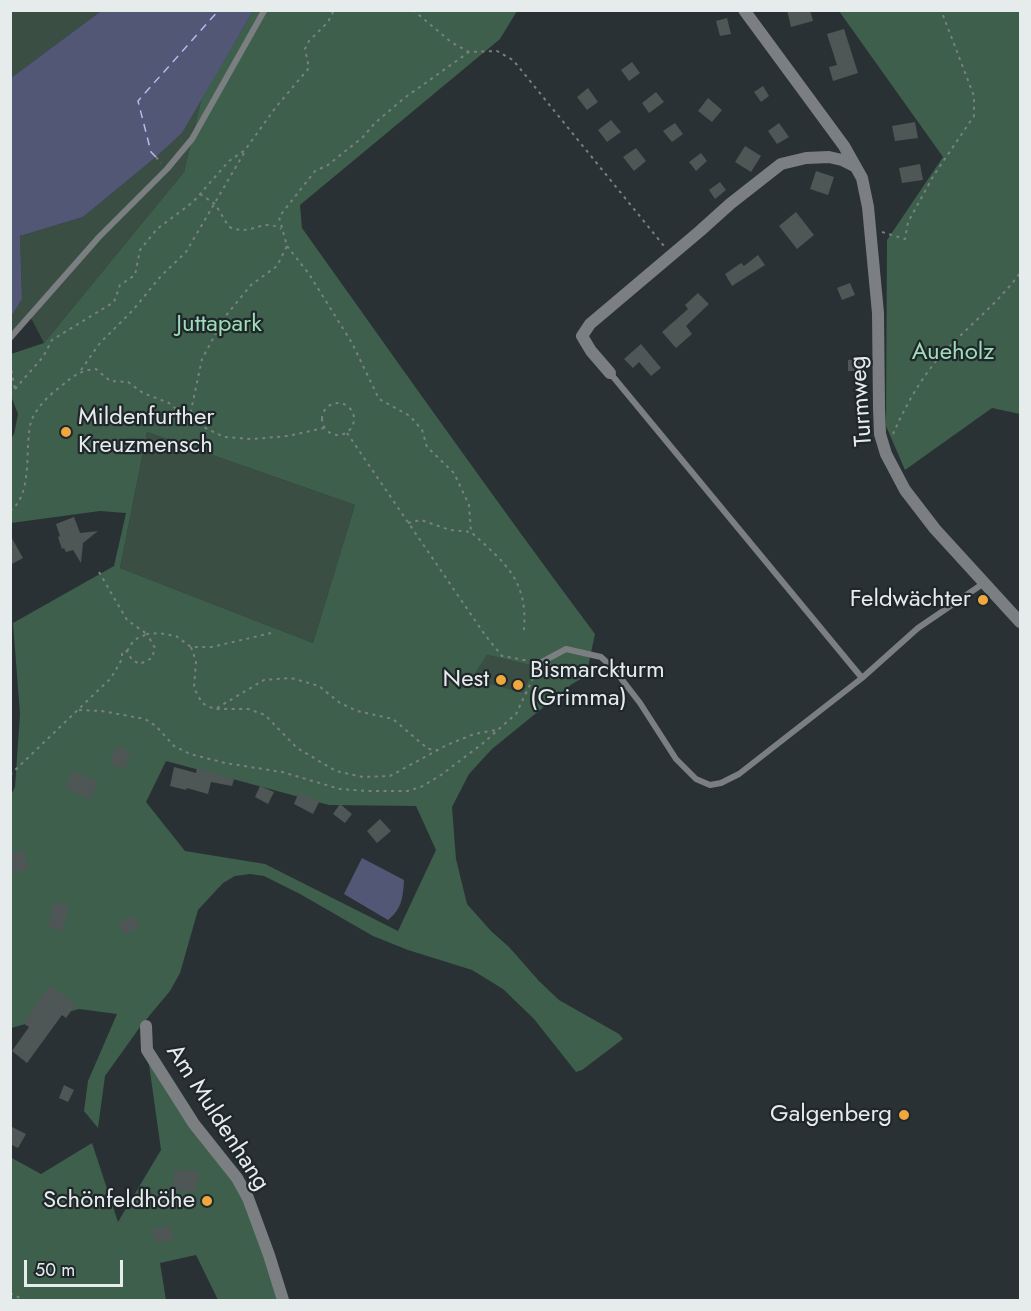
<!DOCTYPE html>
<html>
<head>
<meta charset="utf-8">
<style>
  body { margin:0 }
  #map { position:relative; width:1031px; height:1311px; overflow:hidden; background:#2a3134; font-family:Jost,sans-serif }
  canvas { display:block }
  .frame { position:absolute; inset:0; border:12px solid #e6ebec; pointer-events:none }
  .scale { position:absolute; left:24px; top:1260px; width:99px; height:27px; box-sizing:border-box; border:3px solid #e6ebec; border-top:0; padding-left:8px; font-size:18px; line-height:21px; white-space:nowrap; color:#e6ebec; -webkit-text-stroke:4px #20272a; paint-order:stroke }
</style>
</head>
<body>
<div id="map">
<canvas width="1031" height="1311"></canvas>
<div class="frame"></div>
<div class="scale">50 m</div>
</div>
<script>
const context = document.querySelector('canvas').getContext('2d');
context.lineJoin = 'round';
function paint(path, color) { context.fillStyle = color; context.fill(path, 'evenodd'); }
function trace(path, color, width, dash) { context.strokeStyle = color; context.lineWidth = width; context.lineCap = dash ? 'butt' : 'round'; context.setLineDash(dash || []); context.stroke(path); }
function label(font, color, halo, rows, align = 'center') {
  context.font = font + ' Jost,sans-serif'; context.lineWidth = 4.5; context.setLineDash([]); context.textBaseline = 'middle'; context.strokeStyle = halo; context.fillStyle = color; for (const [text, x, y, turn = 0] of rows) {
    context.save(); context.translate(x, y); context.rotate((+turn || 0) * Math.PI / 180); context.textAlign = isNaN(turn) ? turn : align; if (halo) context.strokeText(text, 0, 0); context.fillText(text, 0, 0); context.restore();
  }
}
paint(new Path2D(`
  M11,10h90v1l-90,67z
  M202,97l-18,75 -140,171 -14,-27 -19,22v-21l11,-18 -2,-63 63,-19 73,-60 26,-24z
  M147,432l208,73 -42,138 -193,-75z
  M487,655l48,11 -12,28 -53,-15z`), '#3a4e43');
paint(new Path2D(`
  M253,11h264l-17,28 -200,166 2,23c97,136 193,272 293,406l-9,42 -14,8 -80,65 -23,25 -17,33 4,52 11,45 24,27 18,16 30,34 20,19 60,34 4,5 -41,31 -6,2 -42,-53 -31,-30 -31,-19 -64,-20 -35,-14 -73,-42 -36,-18 -14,-2 -15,2 -12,7 -25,27 -18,63 -10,18 -30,36 -35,49 -7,52 -14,-17 4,-30 29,-67 -38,-5 -68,19 -1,-231 5,-10 5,-73 -7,-91 101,-57 12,-53 -26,-2 -89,12v-84l3,-5 4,-20 -7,-18v-42l33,-11 140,-171 18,-75zM147,432l208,73 -42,138 -193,-75zM487,655l48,11 -12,27 -52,-14zM166,761l163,44 87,1 20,44 -38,81 -133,-67 -80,-13 -39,-49z
  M839,11h181v403l-28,-6 -87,62 -19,-44 1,-186 56,-83z
  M147,1050l90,128 46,122h-65l-22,-45 -36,8 6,37h-155l-1,-143 31,17 51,-31 26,79 43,-72z`), '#3d5f4c');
paint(new Path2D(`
  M101,11h152l-71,122 -26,24 -73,60 -63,19 2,63 -11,18v-239z
  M362,858l42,22c-1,17 -2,29 -16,40l-44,-26z`), '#515775');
trace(new Path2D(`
  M156,157l-5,-5 -13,-51 81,-91`), '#b0bbf3', 1.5, [8, 6]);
paint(new Path2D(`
  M787,10h23l3,11 -22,6z
  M727,18l4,16 -11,2 -4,-15z
  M844,29l14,44 -25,8 -4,-14 8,-2 -10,-31z
  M632,62l8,11 -11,8 -8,-11z
  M763,86l6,10 -8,6 -7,-10z
  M588,88l10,14 -11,8 -10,-13z
  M656,92l8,10 -15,11 -7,-10z
  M708,98l14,12 -10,12 -14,-11z
  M611,120l10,12 -14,10 -9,-12z
  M915,122l3,16 -23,3 -3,-15z
  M675,123l8,11 -11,8 -9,-11z
  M779,123l10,14 -12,7 -9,-13z
  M745,146l16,10 -10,16 -16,-10z
  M636,148l10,13 -12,10 -11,-14z
  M701,153l6,8 -11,10 -7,-9z
  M920,164l3,16 -21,3 -3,-15z
  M816,171l18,6 -6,18 -18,-6z
  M720,182l6,8 -11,9 -6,-9z
  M796,212l18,23 -17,14 -18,-23z
  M758,255l7,10 -33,21 -7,-12 16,-11 3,3z
  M850,283l5,12 -13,5 -5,-12z
  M698,293l11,11 -23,22 6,8 -16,14 -14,-16 26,-23 -3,-4z
  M641,344l20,24 -10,8 -12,-14 -6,6 -9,-9z
  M860,359v12h-12v-11z
  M74,517l6,16 18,-2 -15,12 -2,20 -8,-13 -7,2 -2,-4 -2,1 -4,-12 2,-1 -4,-12z
  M10,535l13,23 -13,7z
  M517,677l5,4v8l-5,1 -4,-3 -1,-4z
  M116,746l15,5 -6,18 -15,-5z
  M174,767l22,6 1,-5 37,11 -2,7 -21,-4 -3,12 -21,-6 -1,2 -16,-4z
  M72,771l26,10 -7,18 -26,-11z
  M260,786l14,6 -6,12 -13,-7z
  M299,792l20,10 -6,12 -19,-10z
  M340,804l12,10 -7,9 -12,-9z
  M380,819l11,12 -14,12 -10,-12z
  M24,850l5,19 -19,5v-21z
  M54,902l15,4 -6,25 -15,-4z
  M133,915l7,11 -15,9 -7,-12z
  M50,985l26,19 -10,14 -4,-3 -35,48 -15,-12 17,-24 -6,-4z
  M64,1085l10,5 -6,12 -9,-4z
  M10,1126l16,8 -8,14 -8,-4z
  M175,1169l24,3 -3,21 -24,-3z
  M170,1225l4,14 -18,5 -5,-14z`), '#4e5756');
trace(new Path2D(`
  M413,10l38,32 18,10
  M156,157l5,6
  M200,194l15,10 14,23c24,10 32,-10 52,2
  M882,232l23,7 3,-17 26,-47 40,-59v-20l-33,-86
  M287,246l22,28 43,69 27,56 31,17 12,14 5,17 27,26 15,32 2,27c34,31 57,48 53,98
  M10,363l5,26
  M81,370l19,-27 33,-33 28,-34 25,-24 58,-99
  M15,389l28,-32 9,-17 62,-38 6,-17 15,-10 5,-25 17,-21 36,-27 36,-41 16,-11 31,-43 33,-39 -4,-19 4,-8 19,-19 6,-12
  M322 419a16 16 0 1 1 32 0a16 16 0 1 1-32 0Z
  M189,420l13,-61 22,-41 27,-33 26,-19 10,-20 -8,-29 36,-46 13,-6 35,-28 12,-14 28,-24 66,-47 28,-1 16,9 151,186
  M347,433l138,202 17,21 28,5
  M893,434c11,-25 26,-53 45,-75 26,-30 58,-53 82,-86
  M10,511c24,-17 14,-65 21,-89 4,-13 18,-27 29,-35 14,-11 18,-16 36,-18l14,12 18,1 15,11 26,10 20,17 35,17 28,2 36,-3 36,-8
  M408,523l13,-3 29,10 21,2
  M99,572l28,48 20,14
  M191,647l5,14 -2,27 8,15 12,6h34l17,6 32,33 39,23 27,6 27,-1 57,-31 27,-11 22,-4
  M127,651l7,-11 13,-6
  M217,708l47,-28 27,-2 28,8 21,17 17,8 36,8 35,30 9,1
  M79,710l23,1 43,8 11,7 18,20 16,8 35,9 57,9 58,17 28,2h39l14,-4 20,-12 41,-31 34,-30 20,-42
  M10,775l101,-97 11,-19v-7l5,-1 5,9 8,4 12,-6 3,-10 -8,-14 12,-1 17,3 15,11h21l59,-14
  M10,1293l14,7`), '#7a8082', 2, [3, 4.5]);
trace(new Path2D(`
  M10,338l89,-101 68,-68 25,-30 72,-128
  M610,373l252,305
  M540,663l26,-14 35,8 12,11 27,35 36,56 20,20 14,6 11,-2 18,-9 123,-96 56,-50 66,-45`), '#7c7f82', 6);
trace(new Path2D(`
  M744,10l100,136 18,32 6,29 10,106 1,95 1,26 6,20 19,36 30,39 85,93
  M610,373l-19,-22 -9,-15 8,-12 110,-93 30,-27 51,-40 25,-6 23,-1 13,3 14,7
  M146,1026l1,24 47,74 43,54 11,20 21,57 14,45`), '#7c7f82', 12);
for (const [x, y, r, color] of [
  [66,432,6,"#efa73e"],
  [983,600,6,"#efa73e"],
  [501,680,6,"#efa73e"],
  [518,685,6,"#efa73e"],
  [904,1115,6,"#efa73e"],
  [207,1201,6,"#efa73e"]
]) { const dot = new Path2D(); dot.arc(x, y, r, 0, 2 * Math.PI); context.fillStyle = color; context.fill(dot); trace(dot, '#20272a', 2); }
label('24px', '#9eddba', '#20272a', [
  ["Juttapark",219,325],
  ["Aueholz",953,353]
]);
label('24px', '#e6ebec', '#20272a', [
  ["Turmweg",862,401,-94],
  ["Am Muldenhang",217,1118,57]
]);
label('24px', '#e6ebec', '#20272a', [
  ["Mildenfurther",78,418,"left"],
  ["Kreuzmensch",78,446,"left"],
  ["Feldwächter",971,600],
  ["Bismarckturm",530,671,"left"],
  ["(Grimma)",530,699,"left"],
  ["Nest",489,680],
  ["Galgenberg",892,1115],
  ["Schönfeldhöhe",195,1201]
], 'right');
</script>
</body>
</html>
